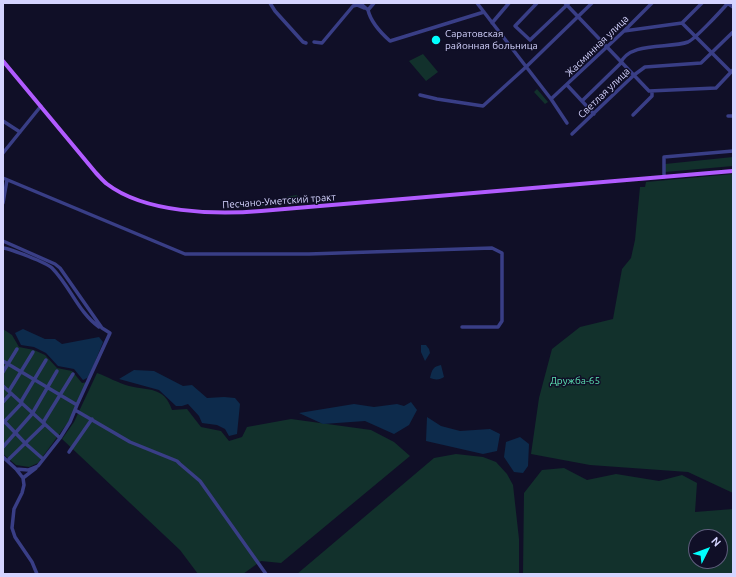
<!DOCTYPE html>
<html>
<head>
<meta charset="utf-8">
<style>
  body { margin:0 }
  #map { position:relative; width:736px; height:577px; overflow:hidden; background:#100f27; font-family:Ubuntu,sans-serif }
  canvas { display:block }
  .frame { position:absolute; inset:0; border:4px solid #d5d4ff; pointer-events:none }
  .north { position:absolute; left:688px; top:529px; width:40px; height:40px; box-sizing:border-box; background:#100f27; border:1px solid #5f5e7d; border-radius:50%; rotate:48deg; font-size:11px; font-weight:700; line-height:16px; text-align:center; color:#d5d4ff }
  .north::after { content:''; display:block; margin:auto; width:14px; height:18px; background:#00fffe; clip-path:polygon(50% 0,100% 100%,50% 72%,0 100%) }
</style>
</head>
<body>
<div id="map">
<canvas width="736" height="577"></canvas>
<div class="frame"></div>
<div class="north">N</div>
</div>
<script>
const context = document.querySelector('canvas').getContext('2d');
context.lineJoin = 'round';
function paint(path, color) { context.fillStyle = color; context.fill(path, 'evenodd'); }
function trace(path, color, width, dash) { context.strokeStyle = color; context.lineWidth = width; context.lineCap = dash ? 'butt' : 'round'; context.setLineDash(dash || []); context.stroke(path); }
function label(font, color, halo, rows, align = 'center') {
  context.font = font + ' Ubuntu,sans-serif'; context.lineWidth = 3; context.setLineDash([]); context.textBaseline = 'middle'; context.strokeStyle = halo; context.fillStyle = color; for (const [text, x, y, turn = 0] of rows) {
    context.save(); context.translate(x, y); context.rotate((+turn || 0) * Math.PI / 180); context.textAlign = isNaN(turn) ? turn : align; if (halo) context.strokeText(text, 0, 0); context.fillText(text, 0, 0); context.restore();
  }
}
paint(new Path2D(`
  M423,54l15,18 -12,9 -17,-20z
  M537,89l11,13 -3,2 -11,-12z
  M733,157v9l-68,6v-8z
  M733,174v319l-45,-21 -98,-7 -59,-11 8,-56 13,-49 28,-22 33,-8 9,-50 9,-11 4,-18 5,-53h5l1,-5z
  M296,195l9,4 -1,4 -76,5 2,-6 13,-1 10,3z
  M3,329l9,6 7,12 15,3 11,5 12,13 15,3 10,12 6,-1 -19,39 -31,42 -9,4 -13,-2 -13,-11z
  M97,373c11,4 21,10 32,13 20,5 35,0 43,24l15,-1 14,18 20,4 8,10 13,-4 5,-10 44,-8 80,11 23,12 16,14 -129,107 -20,-2 -18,13h-45l-18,-24 -118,-111 12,-17z
  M456,454l27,3 13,5 11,12 6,11 6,54v35h-222l137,-116z
  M564,468l23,12 29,-6 43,7 23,-6 15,8 -2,29 38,-3v65h-210l1,-81 18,-23zM696,537h24v24h-24z`), '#12312c');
paint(new Path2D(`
  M23,329l22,10h10l7,5 37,-7 4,5 -14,35 -6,3 -9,-11 -16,-3 -12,-13 -12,-6 -13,-2 -6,-12z
  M421,345h5l3,4 1,4 -5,8 -4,-9z
  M441,365l3,12c-4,3 -9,3 -14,1 2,-9 3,-11 11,-13z
  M134,370l20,1 29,15 9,-1 15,13 17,-1 11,1 5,6 -3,30 -8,2 -4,-7 -8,-4 -15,-2 -3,-7 -11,-12 -6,2h-6l-17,-16 -40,-11z
  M411,402l6,8 -8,15 -15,9 -29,-13 -42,3 -24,-11 55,-9 20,3 23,-3 7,2z
  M427,417l14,9 19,5 30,-2 10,5 -3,17 -14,3 -57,-13z
  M520,437l9,7 -1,22 -5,7 -9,-1 -10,-15 2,-15z`), '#0d2b4c');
trace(new Path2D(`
  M270,3l5,8 28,31 3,1
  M360,3l8,7c3,13 13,23 22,31l94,-29
  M477,3l74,96 16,24
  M537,3l-22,23 15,14 39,-37
  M565,3l84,88 67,-3 17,-18
  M727,3l6,4
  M368,10l6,-7
  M492,23l17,-20
  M682,23l49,49
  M624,31l58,-8 20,-20
  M314,42l8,1 31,-37 4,-1 7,3
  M567,85l27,29
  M420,95l17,4 46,7 43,-39 66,-64
  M551,99l73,-68 28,-28
  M582,101l38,-37c9,-23 49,-15 68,-22 7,-3 33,-31 40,-39
  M633,115l19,-19v-5
  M728,116h5
  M3,121l17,11
  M572,134l62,-59 11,-8 56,-4 32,-31
  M3,153l38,-47
  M664,177v-20l69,-6
  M3,178l182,76h124l183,-6 10,5v68l-4,6h-36
  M3,203l4,-23
  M3,241l52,23 5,4 42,60 8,5 -33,72 -7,17 -10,16 -22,28 -10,4 -12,-1
  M3,248c8,1 44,15 49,20 18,18 26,44 47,59
  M3,361l74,44
  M3,372l14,-23
  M3,386l57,52
  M9,391l24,-39
  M3,402l8,-9
  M75,410l55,32 47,19 3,3 20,17 66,93
  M4,421l22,23 17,15
  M3,423l18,-19 1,-4 24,-40
  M3,447l29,-33 25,-43
  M69,452l23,-33
  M3,457l13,12 7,9 1,7 -2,8 -8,16 -2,19 3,9 17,25 5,12
  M9,459l35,-34v-4l29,-47
  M23,478l13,-10`), '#393e86', 3.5);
trace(new Path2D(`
  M3,61l93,112c4,4 7,8 11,11 38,29 108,31 154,27l472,-40`), '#b15bff', 4);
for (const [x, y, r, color] of [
  [436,40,5,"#00fffe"]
]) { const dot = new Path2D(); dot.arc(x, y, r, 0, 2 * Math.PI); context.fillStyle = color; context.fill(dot); trace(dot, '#100f27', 1.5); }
label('10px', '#d5d4ff', '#100f27', [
  ["Саратовская",445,34],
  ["районная больница",445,46]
], 'left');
label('10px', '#d5d4ff', '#100f27', [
  ["Жасминная улица",597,46,-44],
  ["Светлая улица",604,93,-44],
  ["Песчано-Уметский тракт",279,201,-4]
]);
label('10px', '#5de2b3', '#100f27', [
  ["Дружба-65",575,381]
]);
</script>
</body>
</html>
